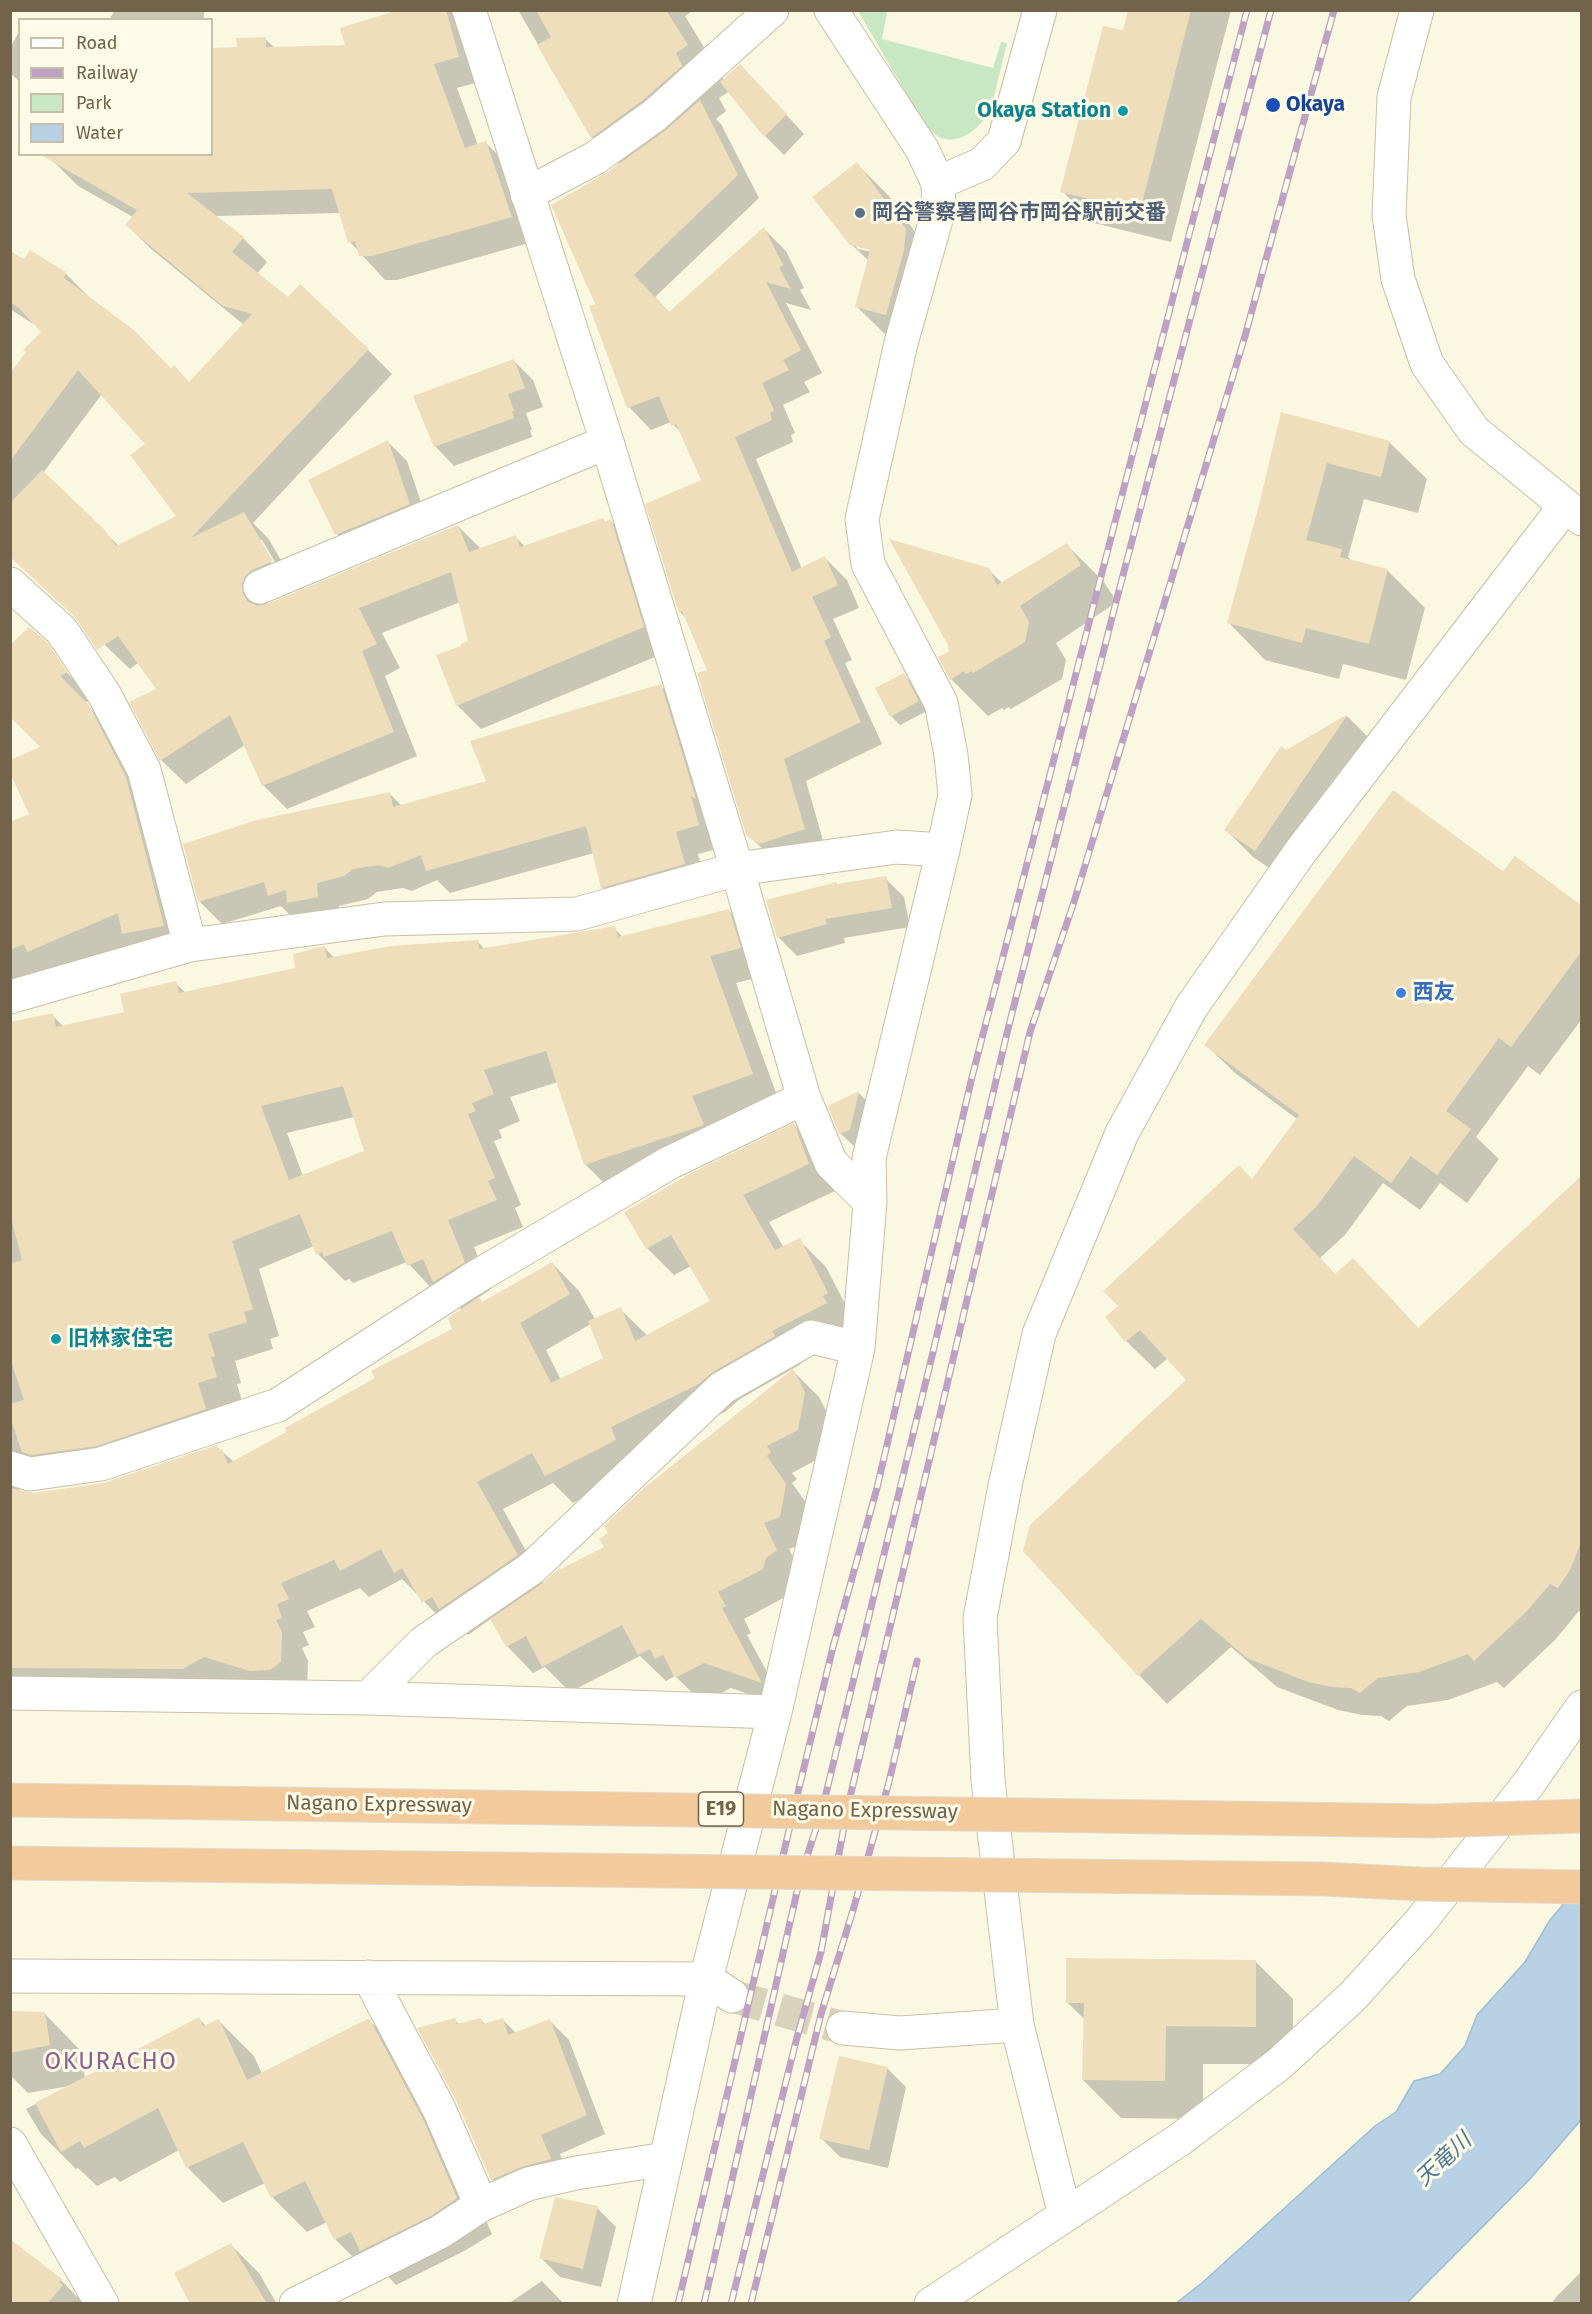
<!DOCTYPE html>
<html>
<head>
<meta charset="utf-8">
<style>
  body { margin:0 }
  #map { position:relative; width:1592px; height:2314px; overflow:hidden; background:#fbf8e2; font-family:"Fira Sans",sans-serif }
  canvas { display:block }
  .frame { position:absolute; inset:0; border:12px solid #72634a; pointer-events:none }
  .legend { position:absolute; left:18px; top:18px; width:195px; height:138px; box-sizing:border-box; background:#fefce8; border:2px solid #c6bfa9; margin:0; padding:8px 10px; list-style:none; font-size:18px; color:#72634a }
  .legend li { display:flex; align-items:center; gap:12px; height:30px }
  .legend b { width:30px; border:2px solid #c6bfa9 }
</style>
</head>
<body>
<div id="map">
<canvas width="1592" height="2314"></canvas>
<div class="frame"></div>
<ul class="legend">
<li><b style="height:8px;background:#fff"></b>Road</li>
<li><b style="height:8px;background:#bda2c4"></b>Railway</li>
<li><b style="height:16px;background:#c7e8c2"></b>Park</li>
<li><b style="height:16px;background:#b8d1e4"></b>Water</li>
</ul>
</div>
<script>
const context = document.querySelector('canvas').getContext('2d');
context.lineJoin = 'round';
function paint(path, color) { context.fillStyle = color; context.fill(path, 'evenodd'); }
function trace(path, color, width, dash) { context.strokeStyle = color; context.lineWidth = width; context.lineCap = dash ? 'butt' : 'round'; context.setLineDash(dash || []); context.stroke(path); }
function label(font, color, halo, rows, align = 'center') {
  context.font = font + ' "Fira Sans","Noto Sans JP",sans-serif'; context.lineWidth = 6; context.setLineDash([]); context.textBaseline = 'middle'; context.strokeStyle = halo; context.fillStyle = color; for (const [text, x, y, turn = 0] of rows) {
    context.save(); context.translate(x, y); context.rotate((+turn || 0) * Math.PI / 180); context.textAlign = isNaN(turn) ? turn : align; if (halo) context.strokeText(text, 0, 0); context.fillText(text, 0, 0); context.restore();
  }
}
paint(new Path2D(`
  M858,11h26l3,2 -5,26 111,29 8,-26 6,1 -16,66c-9,17 -31,38 -52,28 -5,-3 -10,-8 -15,-13z`), '#c7e8c2');
const water = new Path2D(`
  M1581,1883v237l-51,59 -123,124 -232,1 28,-22 172,-156 21,-14 18,-31 26,-7 25,-28 12,-31 48,-53 25,-42z`);
paint(water, '#b8d1e4');
trace(water, '#9ebed5', 1.5);
paint(new Path2D(`
  M115,10h90l-2,10h-94z
  M403,10h50l12,13 18,58 -26,7 21,57 8,-2 24,24 26,74 -139,39h-12l-35,-38 -9,-29 -126,3 28,22 24,24 -10,12 31,25 80,51 24,24 -139,149 15,15 28,48 -27,14 -3,6 192,-80 23,23 34,-13 10,11 78,-28 3,4 5,-2 24,24 32,107 -186,77 -24,-24 6,-58 7,-5 -10,-40 -78,31 18,35 -15,8 32,80 -130,53 -24,-24 -18,-40 -59,39 -25,-24 7,-57 -29,-41 -9,7 -120,-114v-180l33,-43 -5,-5 -28,-18v-56l14,8 41,12 24,24 82,73 19,13 54,-58 -93,-76 -24,-24 6,-8 -55,-31 -24,-24 158,-8v-104l26,-1 27,-10 10,9 72,-1zM102,394l45,50 31,73 -59,29 -76,-73zM258,540h4l16,27 -3,2z
  M518,10h176l-9,6 39,64 35,5 45,49 -20,21 -19,-19 -35,-45 -11,7 7,13 -10,8 5,5 38,74 -104,99 15,16 94,-84 22,22 18,37 -4,2 11,20 -25,-7 36,70 -18,9 6,10 -27,13 12,28 -4,2 2,7 -37,17 46,110 23,-11 22,22 12,28 -26,11 19,41 -7,3 37,81 -76,37 20,70 -56,5 -23,-22 -38,-163 -22,-52 -7,-7 23,-131 -20,-46 -12,-13 -20,8 -22,-23 -38,-100 6,-3 23,-139 -28,-28z
  M1129,10h102l-60,232 -77,-19 -32,-32 62,-159z
  M20,30v52l-10,-9v-25z
  M857,164l32,32 48,66 -1,20 -18,65 -29,-9 -33,-32 13,-45 -18,-17zM854,244l24,7 -1,2 -19,-4z
  M514,361l19,19 10,27 -17,6 6,17h-2l2,7 -78,29 -19,-20z
  M1282,414l107,28 38,37 -9,34 -54,-14 -16,58 4,4 36,10 37,37 -19,72 -63,-16 -4,15 -74,-19 -37,-38 34,-121z
  M388,442l19,19 21,62 -72,30 -19,-19z
  M1067,545l37,37 13,20 -61,41 10,17 -4,19 -51,30 -2,-2 -5,3 -2,-2 -14,8 -37,-37 -11,-21 12,-6 36,-83 15,15z
  M62,667l30,32 -7,4 30,31 75,218 -40,8 -16,-16 -79,33 -45,10v-163l21,-9 12,-68z
  M904,675l9,9 14,27 -27,14 -9,-9z
  M661,686l23,23 37,139 -23,6 9,33 -82,23 -23,-23 -8,-34 -144,40 -13,-13 -25,11 -9,-3 -26,4 -9,7 -29,7 2,14 -48,-2 -12,-12 -59,18 -23,-23 190,-108 13,13 86,-24z
  M1347,716l27,27 -92,134 -29,-20 -27,-27 60,-79z
  M1515,858l67,49v112l-42,56 -12,-9 -52,71 23,22 -32,44 -27,-20 -20,27 -37,-27 -38,52 -25,23 16,17 46,14 37,40 163,-151v435l-3,-2 -24,29 -51,48 -7,-6 -49,18 -41,6 -18,15 -8,-5 -19,-1 -24,-5 -61,-23 -46,-40 -64,57 -28,-29 49,-295 -20,-22 -13,11 -29,-28 126,-160 45,-62 -62,-46 -29,-28 298,-172z
  M885,878l19,19 6,30 -66,11 1,5 -48,13 -19,-19 60,-52z
  M729,911l27,27 11,37 -31,8 43,118 -60,23 11,28 -117,40 -27,-27 -28,-83 -48,15 10,24 -21,9 3,8 -8,3 27,64 -6,3 8,19 -49,20 17,42 -13,9 5,5 69,-40 27,28 16,28 25,-10 28,27 64,-34 -21,-36 -17,9 -27,-27 147,-123 27,27 14,39 -66,31 15,26 15,-8 27,27 28,54 -56,37 3,6 -61,35 -15,13 -88,42 5,13 -69,36 -20,-20 -50,26 41,75 62,-36 187,-177 26,26 12,23 -7,36 -32,17 5,6 -5,4 20,28 -6,32 -17,6 14,28 -14,18 -45,24 7,14 -4,2 39,72 -55,-19 -28,15 -28,-27 -9,5 -26,-25 -70,36 -25,-25 -12,6 -26,-27 -15,-28 -24,17 -10,-10 -7,4 -49,-50 -33,18 -9,-9 -53,23 8,16 -12,5 6,13 -7,3 6,13 -1,28 -297,2v-330l3,-1 -3,-7v-329l42,-9 12,12 61,-13 50,-31 11,10 111,-24 28,-21 9,10 144,-16 7,8 129,-22 9,9zM354,1117l12,35 -63,24 -16,-43zM314,1246l4,8 27,27 4,-2 4,4 54,-21 28,30 7,-3 20,21 -8,20 -166,102 -54,30 -17,-15 -110,36 -75,11 -14,-3 7,-10 218,-77 -6,-20 4,-1 -6,-22 38,-12 -3,-10 9,-3 -20,-67zM591,1324l14,35 -44,21 -15,-30z
  M859,1093l18,19 -17,40 -20,-19 -11,-26z
  M1255,1961l38,38v65h-90v55l-82,-1 -38,-38 2,-60 -18,-18z
  M10,2013h34l37,38 4,27 114,-59 7,7 13,-5 35,35 8,18 107,-54 35,35 53,99 35,80 -26,16 -70,35 -15,-16 -10,6 -35,-35 -9,-18 -20,10 -35,-35 -7,-14 -42,20 -35,-35 -9,-18 -59,32 -5,-5 -18,9 -19,-18 -2,1 -35,-35 -15,-25 44,-23 -42,7 -18,-18z
  M454,2019l5,5 21,-5 6,6 17,-5 13,13 34,-12 19,19 36,94 -45,20 9,24 -58,20 -19,-19z
  M887,2068l19,19 -18,81 -48,-11 -19,-19z
  M597,2208l19,19 -15,60 -41,-10 -19,-19z
  M10,2241l51,39 23,24h-74z
  M231,2245l28,28 18,31h-85z
  M1582,2271v33h-31l6,-8z
  M542,2281l22,23h-56z`), '#0003');
paint(new Path2D(`
  M398,10h48l13,47 -25,7 31,84 21,-7 26,76 -140,39h-13l-4,-15 -7,2 -16,-54 -145,4 57,44 -12,15 56,45 12,-13 69,65 -178,189 53,-26 29,49 -21,9 -7,6 -3,8 1,10 5,8 10,4 9,-2 191,-79 11,27 47,-17 4,12 83,-29 2,4 6,-3 33,108 -188,79 -20,-51 25,-9v-2l7,-3 -17,-69 -92,36 18,36 -15,7 32,81 -132,54 -32,-71 -70,46 -31,-59 27,-13 -38,-53 -21,14 -22,-33 -65,-60v-54l32,-33 63,60 11,16 60,-30 -46,-61 15,-11 -67,-74 -68,91v-88l16,-21 -3,-2 18,-18 -23,-25 -8,-5v-51l14,8 6,-9 36,22 -2,6 70,52 37,38 3,-3 15,17 63,-68 -29,-8 -98,-81 12,-15 -98,-56h173v-106l25,-1 -1,-9 30,-1v10l79,-2 -5,-17z
  M536,10h130l22,35 -12,8 6,13 -39,34 -52,38 -54,-93 14,-8z
  M1128,10h63l-51,201 -80,-19 43,-166 20,4z
  M740,64l47,50 -23,23 -44,-55z
  M700,100l38,75 -104,100 35,37 95,-85 19,38 -4,3 12,21 -25,-7 35,68 -18,10 6,10 -27,13 12,27 -4,3 2,7 -37,17 57,135 33,-16 13,29 -26,12 19,40 -7,4 37,81 -77,37 21,70 -46,15 -13,-9 -49,-162 10,-3 -25,-59 -3,2 -34,-109 56,-24 -25,-56 -5,2 -12,-30 -32,12 -38,-102 6,-2 -44,-99 55,-32 60,-43z
  M857,162l49,67 -2,21 -18,65 -31,-8 15,-57 -20,-5 -38,-48z
  M514,359l11,29 -17,6 6,17h-2l2,7 -80,29 -21,-51z
  M1281,412l109,29 -9,36 -54,-14 -21,77 36,9 -2,8 48,12 -19,75 -63,-16 -4,15 -75,-20 33,-122z
  M388,440l22,64 -75,31 -27,-55z
  M889,539l100,29 8,17 70,-42 14,22 -61,41 9,16 -4,20 -52,31 -1,-2 -6,3 -2,-3 -14,9 -12,-23 12,-6 -3,-3 2,-1z
  M29,627l19,16 19,29 -7,4 29,29 37,72 38,149 -42,8 -4,-21 -91,39 -3,-8 -14,6v-128l19,-8 -19,-41v-13l30,-13 -30,-30v-72z
  M904,673l15,28 -29,16 -15,-29z
  M661,684l35,115 -5,-3 8,29 -23,7 9,32 -84,24 -15,-62 -160,45 -5,-16 -33,13 -9,-3 -26,4 -9,7 -27,7 1,14 -31,6 -1,-13 -18,6 -4,-14 -66,20 -15,-58 74,-24 133,-28 3,15 93,-26 -16,-40z
  M1348,714l-93,137 -31,-21 57,-84 5,4z
  M1393,790l110,81 12,-15 66,49v47l-70,95 -12,-9 -53,73 25,18 -34,46 -26,-19 -20,27 -37,-27 -37,50 -24,23 42,45 18,-16 65,70 163,-152v366l-11,28 -12,18 -8,-4 -24,28 -52,49 -6,-7 -49,18 -41,6 -18,15 -9,-5 -19,-1 -24,-5 -61,-24 -46,-39 -63,57 -115,-125 7,-26 156,-145 -46,-50 -15,12 -20,-25 13,-11 -15,-15 136,-126 13,14 47,-64 -95,-70z
  M886,876l6,32 -67,11 2,5 -50,14 -11,-38 71,-18v2z
  M729,909l12,39 -31,8 43,118 -61,22 12,29 -120,40 -38,-114 -62,19 10,24 -22,9 4,8 -8,3 27,64 -7,3 9,19 -49,20 17,42 -32,20 -10,-23 -16,7 -15,-35 -68,26 -2,-5 -6,3 -16,-41 -68,27 21,68 -9,3 3,10 -39,12 7,22 -4,1 6,20 -19,6 8,26 -109,37 -66,9 -9,-3 -12,-35v-13l14,-4 -14,-42v-94l12,-4 -12,-46v-192l43,-9 3,14 68,-15 -4,-18 56,-13 3,12 116,-25 -2,-14 32,-8 2,12 63,-12 88,-6 1,9 136,-23 3,11zM343,1086l21,65 -75,29 -28,-74z
  M859,1091l-9,39 -11,4 -11,-28z
  M794,1123l15,41 -66,31 32,55 25,-12 28,55 -5,3 4,7 -55,28 3,5 -62,36 -16,13 -86,42 5,13 -71,36 -13,-23 -55,29 41,73 -79,54 -7,-12 -10,6 -20,-35 -8,5 -13,-24 -41,22 -6,-11 -53,23 8,16 -12,5 5,14 -6,2 6,12 -1,30 -11,8 -20,1 -46,-14 -21,12 -173,-1v-180l23,5 71,-10 113,-38 2,5 3,-1 6,15 58,-32 -1,-4 90,-50 -4,-7 81,-42 -4,-11 31,-21 3,5 70,-40 18,32 -50,29 31,60 52,-25 -15,-37 33,-14 14,34 75,-40 -39,-66 -25,14 -22,-37 69,-40z
  M793,1369l12,23 -7,38 -31,16 4,6 -4,4 19,28 -6,33 -16,6 13,27 -11,8 -3,11 -45,23 8,14 -4,2 40,75 -58,-20 -29,15 -12,-23 -8,4 -5,-10 -12,6 -16,-30 -80,42 -16,-31 -20,11 -16,-28 53,-36 12,-11 49,-25 -5,-8 9,-6 -4,-7 40,-38z
  M1066,1958l190,2v67l-90,-1 -1,55 -83,-1 2,-77h-18z
  M10,2011l35,1 5,33 -40,8z
  M199,2017l4,9 16,-7 28,61 122,-62 53,99 35,81 -26,18 -71,35 -9,-19 -17,8 -29,-59 -34,17 -28,-56 -57,26 -28,-60 -74,40 -4,-7 -19,11 -26,-49z
  M455,2018l2,6 24,-6 2,6 20,-6 5,17 42,-16 37,96 -46,20 10,24 -30,8 -30,13 -35,-80 -39,-72z
  M839,2056l49,11 -19,83 -50,-11z
  M555,2197l43,9 -15,63 -44,-11z
  M10,2239l52,40 -3,3 4,3 -16,19h-37z
  M231,2243l36,61h-77l-16,-31z`), '#efdebb');
trace(new Path2D(`
  M732,1996l111,32`), '#d9d3bc', 33, [33, 16]);
const minor = new Path2D(`
  M469,10l138,432 130,427 67,229 27,65 39,39
  M1417,10l-23,87 -5,118 9,64 29,85 47,67 108,88
  M938,183l44,-19 22,-23 36,-131
  M527,194l68,-36 60,-43 117,-105
  M10,584l52,47 42,63 40,76 46,175
  M260,587l347,-145
  M10,997l180,-52 194,-26 193,-5 160,-45 160,-22 46,3
  M10,1468l20,6 71,-10 177,-59 193,-125 198,-117 135,-65
  M10,1693l358,5 407,14
  M368,1698l56,-56 108,-74 190,-180 89,-51 47,11
  M10,1976l696,3 26,17
  M369,1977l70,132 42,96
  M843,2028l57,5 117,-8
  M10,2144l92,160
  M1065,2215l-48,-190 -29,-245 -8,-162 25,-132 34,-152 83,-201 70,-127 109,-155 264,-345
  M296,2304l144,-72 41,-27 47,-21 48,-11 90,-14
  M634,2304l72,-325 69,-267 83,-364 12,-146 -1,-44 74,-308 12,-55 -4,-40 -10,-52 -73,-139 -6,-45 39,-176 38,-134 -1,-26 -16,-34 -91,-139
  M931,2304l248,-164 100,-76 74,-68 67,-74 109,-139 53,-76`);
trace(minor, '#c9bfa7', 35);
trace(minor, '#fff', 33);
const rail = new Path2D(`
  M678,2304l116,-495 39,-162 44,-159 95,-411 275,-1067
  M704,2304l96,-426 22,-68 111,-458 74,-319 109,-431 155,-592
  M731,2304l65,-263 25,-89 26,-142 183,-778 44,-130 171,-566 89,-326
  M751,2304l70,-290 33,-107 35,-125 28,-121`);
trace(rail, '#bda2c4', 7);
trace(rail, '#fefce8', 4.5, [14]);
const highwayBridge = new Path2D(`
  M10,1800l1422,21 150,-5
  M10,1863l1312,16 99,5 161,3`);
trace(highwayBridge, '#e0ddd7', 35, []);
trace(highwayBridge, '#f3ca9b', 33);
for (const [x, y, r, color] of [
  [1273,105,8,"#1a4fb4"],
  [1123,111,6,"#0f9aa8"],
  [860,213,6,"#5c6f8a"],
  [1401,993,6,"#3f7fe0"],
  [56,1339,6,"#0f9aa8"]
]) { const dot = new Path2D(); dot.arc(x, y, r, 0, 2 * Math.PI); context.fillStyle = color; context.fill(dot); trace(dot, '#fefce8', 2); }
for (const [x, y, w] of [
  [721,1809,45]
]) { const box = new Path2D(); box.roundRect(x - w / 2, y - 17, w, 34, 4.5); context.fillStyle = '#fefce8'; context.fill(box); trace(box, '#72634a', 1.5); }
label('bold 20px', '#72634a', null, [
  ["E19",721,1809]
]);
label('bold 21px', '#164399', '#fefce8', [
  ["Okaya",1286,105]
], 'left');
label('bold 21px', '#0d838f', '#fefce8', [
  ["Okaya Station",1111,111],
  ["旧林家住宅",68,1339,"left"]
], 'right');
label('bold 21px', '#4e5e75', '#fefce8', [
  ["岡谷警察署岡谷市岡谷駅前交番",872,213]
], 'left');
label('bold 21px', '#366cbe', '#fefce8', [
  ["西友",1413,993]
], 'left');
label('21px', '#72634a', '#fefce8', [
  ["Nagano Expressway",379,1805,1],
  ["Nagano Expressway",865,1811,1]
]);
label('italic 22px', '#4e7899', '#fefce8', [
  ["天竜川",1444,2160,-43]
]);
context.letterSpacing = '1.5px';
label('24px', '#8c618e', '#fefce8', [
  ["OKURACHO",111,2062]
]);
context.letterSpacing = '0px';
</script>
</body>
</html>
